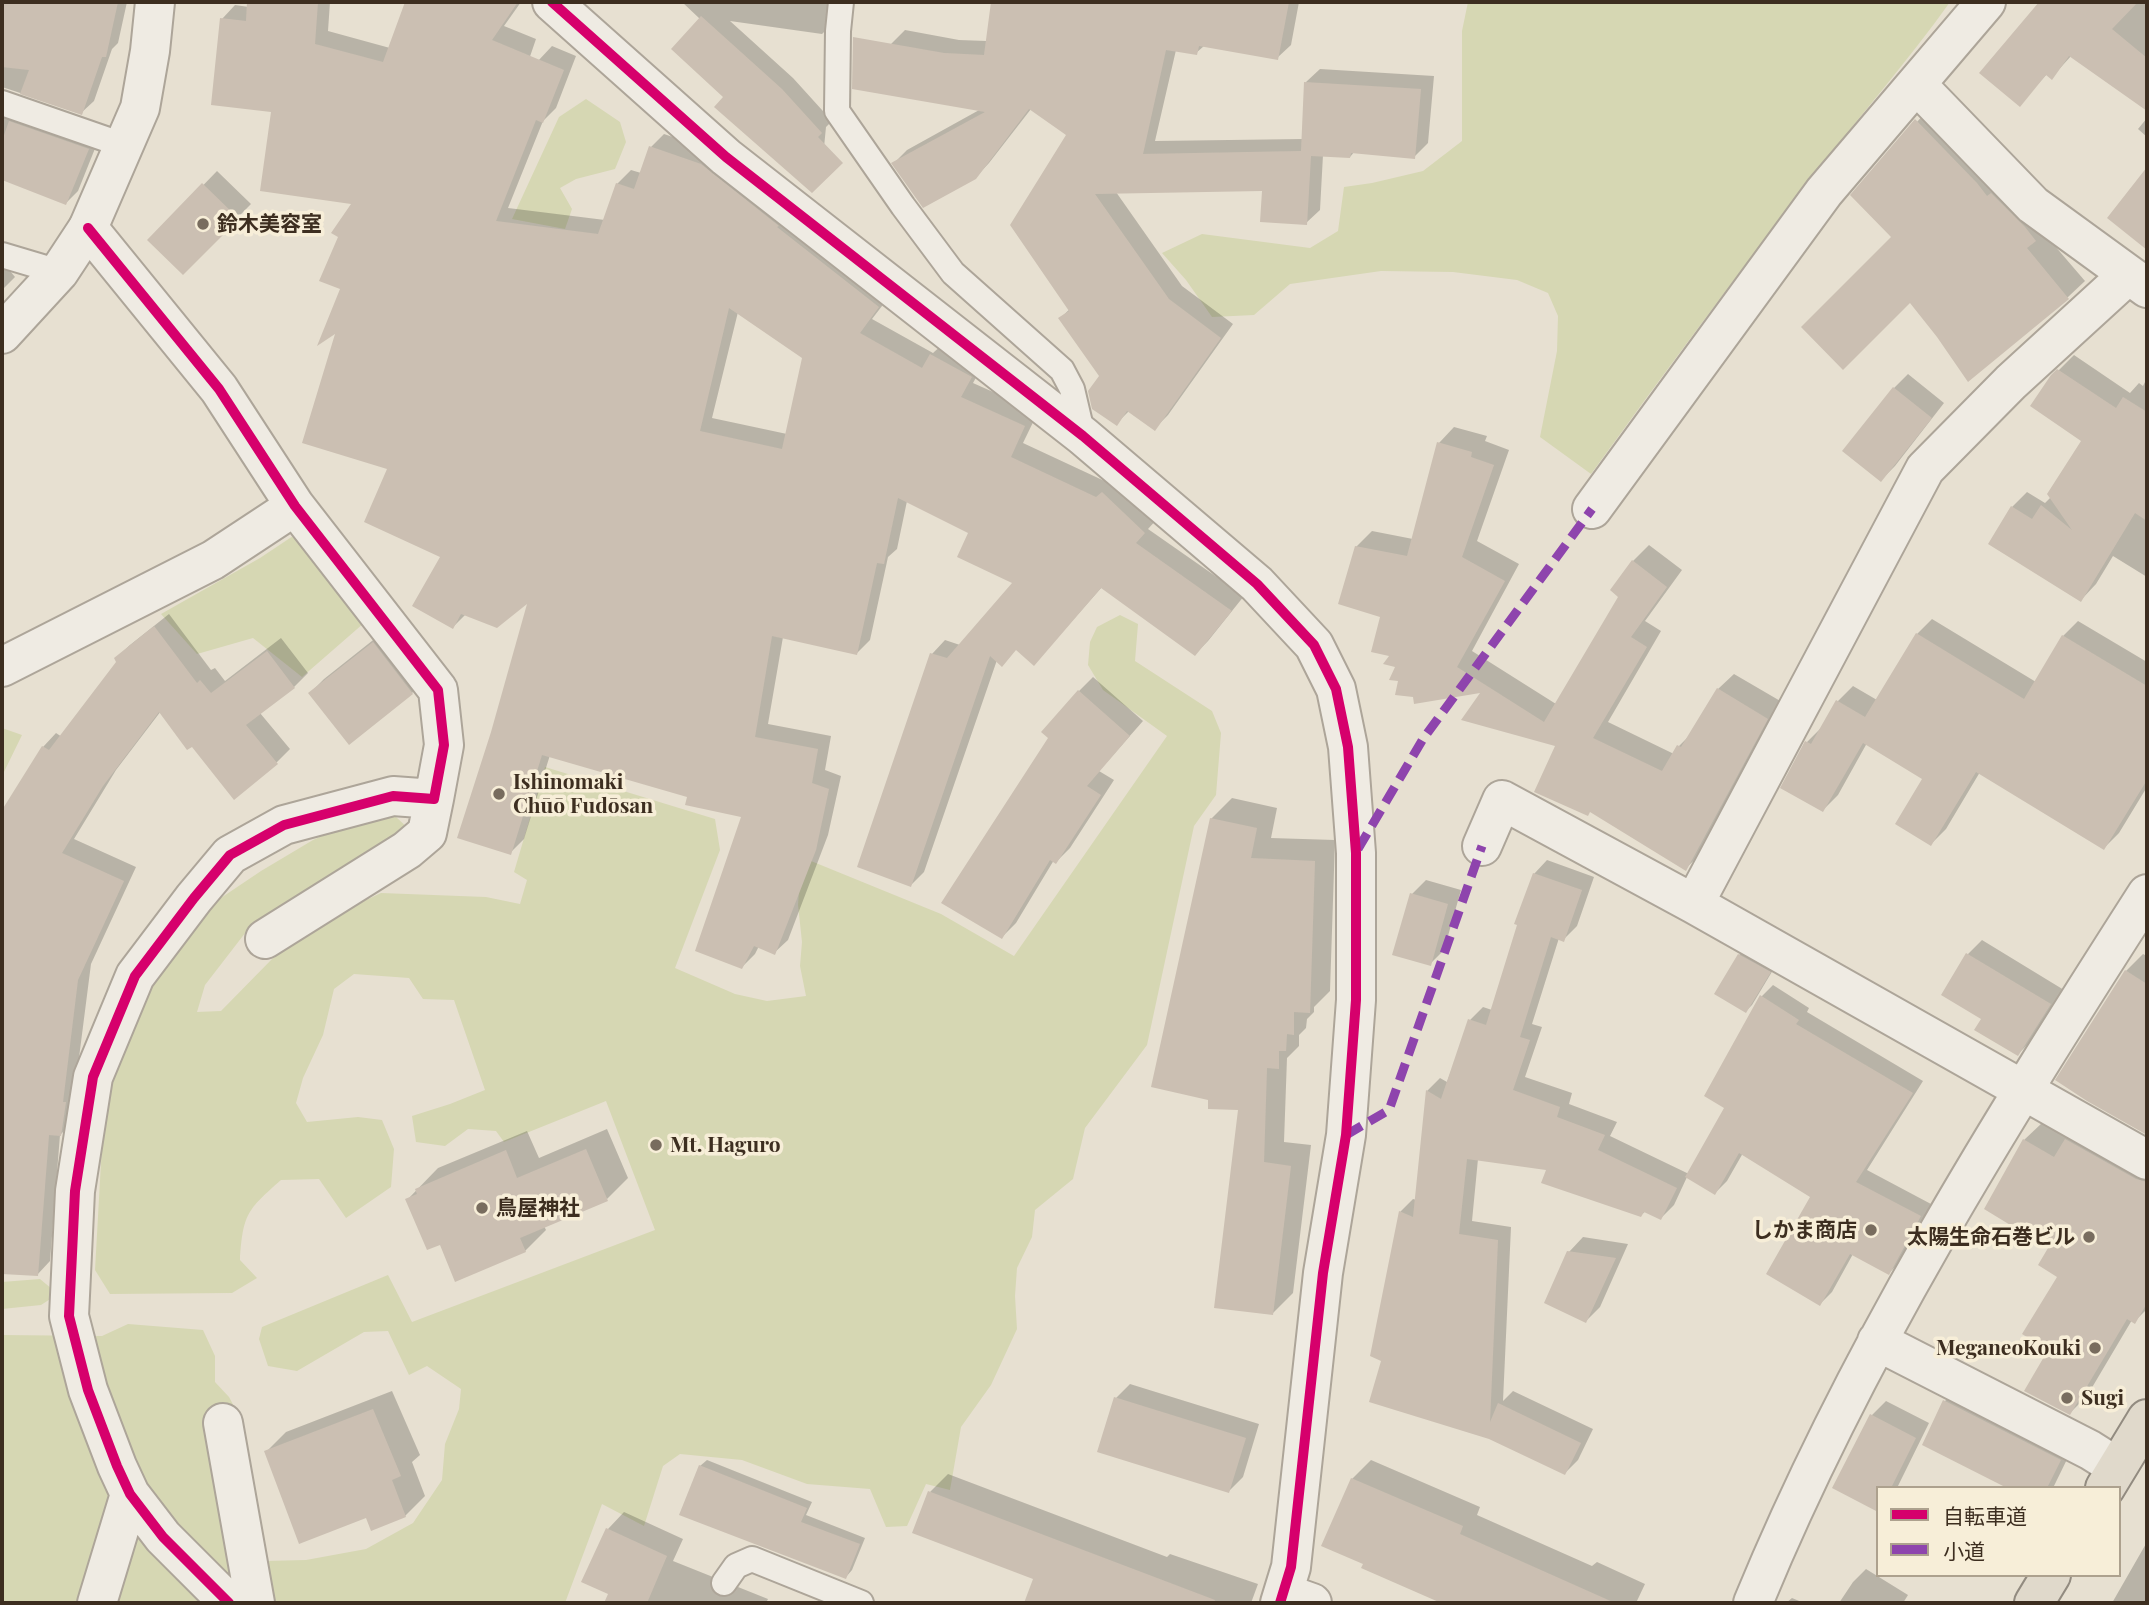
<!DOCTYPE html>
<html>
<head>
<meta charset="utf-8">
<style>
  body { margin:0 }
  #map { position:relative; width:2149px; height:1605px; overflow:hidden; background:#e7e0d1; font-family:"Playfair Display","Noto Sans JP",serif }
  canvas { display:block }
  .frame { position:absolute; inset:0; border:4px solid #3d2e20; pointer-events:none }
  .legend { position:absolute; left:1876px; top:1486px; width:245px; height:91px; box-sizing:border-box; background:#f7eed8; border:2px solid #ada18e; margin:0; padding:9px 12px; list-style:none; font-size:21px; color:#3d2e20 }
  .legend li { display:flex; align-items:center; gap:14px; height:35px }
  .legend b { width:35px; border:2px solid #ada18e }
</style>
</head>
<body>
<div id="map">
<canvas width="2149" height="1605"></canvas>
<div class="frame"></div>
<ul class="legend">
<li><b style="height:9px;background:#d6006c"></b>自転車道</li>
<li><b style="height:9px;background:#8e44ad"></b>小道</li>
</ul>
</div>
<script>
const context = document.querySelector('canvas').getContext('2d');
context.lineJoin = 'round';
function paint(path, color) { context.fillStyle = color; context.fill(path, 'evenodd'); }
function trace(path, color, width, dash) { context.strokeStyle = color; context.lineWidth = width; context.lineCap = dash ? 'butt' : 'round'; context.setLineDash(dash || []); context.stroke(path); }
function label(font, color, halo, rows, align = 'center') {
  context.font = font + ' "Playfair Display","Noto Sans JP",serif'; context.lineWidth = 7; context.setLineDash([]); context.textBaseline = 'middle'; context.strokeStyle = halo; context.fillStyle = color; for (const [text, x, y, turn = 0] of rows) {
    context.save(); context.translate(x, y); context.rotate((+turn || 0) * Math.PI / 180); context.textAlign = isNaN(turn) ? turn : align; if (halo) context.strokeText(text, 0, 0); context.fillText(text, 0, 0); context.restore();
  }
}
paint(new Path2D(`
  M1468,2h482c-42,59 -90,113 -134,171 -77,99 -152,200 -225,301l-51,-37 17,-86 1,-35 -10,-23 -31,-13 -64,-8 -72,-1 -91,13 -36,31 -42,2 -26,-37 -24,-27 40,-19 108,14 28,-17 6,-44 28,-4 51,-12 39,-30v-110z
  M586,99l34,23 6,20 -11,27 -39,10 -16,9 12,21 -7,20 -53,-10 47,-102z
  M293,536l71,87 -62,54 -49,-39 -56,16 -36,-40 99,-56z
  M1120,615l18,9 -3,37 77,50 9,22 -5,62 -22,31 -47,219 -62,83 -12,51 -38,31 -3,27 -15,31 -2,28 2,33 -26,56 -30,42 -11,63 -24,-6 -19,42 -21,1 -16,-38 -63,-5 -65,-24 -62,-6 -17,12 -19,60 -42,-22 -37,99h-563v-268l100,1 26,-12 75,6 12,26v26l14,15 15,28 2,35 19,101 41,-1 60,-11 47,-26 29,-43 3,-36 14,-35 2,-20 -34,-23 -18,9 -21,-44 -24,1 -67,39 -29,-5 -9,-27 3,-12 126,-52 24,47 243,-92 -49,-129 -102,41 -8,-11 -28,-2 -23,17 -29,-4 -4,-26 38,-12 35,-14 -31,-90 -31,-1 -14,-21 -55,-4 -20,15 -11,46 -20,43 -7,25 11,19 51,-5 24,3 12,29 -3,38 -45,31 -27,-39 -38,1c-34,30 -38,34 -41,80l17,18 -25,15 -122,1 -15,-24 11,-197 17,-43 77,-118 61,-41 52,-31 55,-25 28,2 13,12 -160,99 -44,57 -8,27 24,-1 51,-52 60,-43 49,-23 105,4 34,7 7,-24 -13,-8 31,-105 170,52 5,31 -45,118 60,26 32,7 39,-5 -6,-30 2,-24 -4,-37 2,-29 11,-15 130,53 73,42 153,-220 -64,-46 -15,-25 2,-23 7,-15z
  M2,728l20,7 -20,41z
  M40,1279l18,15 -17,11 -39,4v-27z`), '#d6d7b3');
paint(new Path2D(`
  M2,2h125l-9,41 -6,6 -18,52 -13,12 -79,-26z
  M249,2h81l-2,29 62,17 16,-46h115l-17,24 32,13 -13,38 29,-31 24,10 -20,52 -13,13 -35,87 97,12 12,-36 14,-14 10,3 10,-26 13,-13 50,17 178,142 -20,26 61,34 12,-11 39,21 -11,20 65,29 -15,31 88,41 46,35 -9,10 96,67 -36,45 -13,13 -93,-67 -68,77 -17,-15 -20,11 -73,212 -13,13 21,-231 13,-14 15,5 55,-63 -45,-50 -63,-31 -10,48 -9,8 -18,83 -13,13 -74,-16 -15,87 63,12 -6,34 16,6 -13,59 -40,105 -14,13 -15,-7 -4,8 -13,13 2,-151 -55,-20 -139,-41 -26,84 -14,14 -17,-120 37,-134 -64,15 -13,13 -10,-71 -53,-88 -52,-138 16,-128 -81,-92 -51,-91 13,-14 14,2zM738,312l66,45 -17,77 -75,-16z
  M682,2h153l-2,21 -11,11 -92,-13 63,57 39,43 -6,6 -5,51 -95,-82 -26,-77z
  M993,2h306l-8,43 -14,13 -73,-12 -8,7 -20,-3 -21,91 148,-2 3,-57 14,-13 114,7 -6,67 -14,14 -59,-6 -5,6 -27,-2 -3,55 -14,13 -42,-34 -148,3 66,94 51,38 -65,91 -13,13 -25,-18 -14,14 -15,-48 -41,-58 10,-9 -1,-174 -38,-26 -42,54 -14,15 -81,-15 13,-13 74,-41 -90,-65 14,-14 54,10 28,1z
  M2041,2h106v107l-75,-54 -20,22 -5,-3 -28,31 -37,-32z
  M2,98l98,38 -22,55 -12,12 -64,-25z
  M1933,104l152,177 -17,16 -99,82 -76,-142 -41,-42z
  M2147,118v19l-9,-8z
  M217,171l34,33 -68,69 -33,-33z
  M2,261l13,16 -13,13z
  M2074,355l56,38 9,-10 4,3 4,-8v199l-34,-21 -17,28 -15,16 -69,-93 15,-15 18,11 6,-6 32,-57 -30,-64z
  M1908,374l36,29 -49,63 -14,14 13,-92z
  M1454,427l33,9 -2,5 24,9 -32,91 42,23 -47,87 84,53 65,-108 12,-35 16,-16 33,25 -37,51 16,10 -53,91 66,32 5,-8 13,-13 26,-44 16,-15 48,28 -80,151 -16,15 -128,-123 -75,-54 -83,-12 -18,-63 -26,-69 16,-16 41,8 26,-96z
  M169,614l42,56 4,-2 10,13 56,-43 27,35 -14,14 -34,26 30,36 -14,14 -84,-19 -31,-33 -45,59 -42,69 62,28 -45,97 -16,125 -1,32 -14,14 -10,126 -13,14 -35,-3v-460l41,-65 13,-14 6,4 56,-75 -2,-4 14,-13z
  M1932,619l104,63 27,-46 15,-15 69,41v125l-28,46 -15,15 -124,-76 -34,57 -15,15 -7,-66 -57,-35 -29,52 -15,15 -16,-68 15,-15 16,-26 15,-15 24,14 40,-66z
  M387,629l39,50 -14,14 -63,50 -39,-50 14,-14z
  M1093,677l50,44 -44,50 15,9 -44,68 -14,14 -2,-2 -38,63 -14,14 77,-246z
  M1232,798l45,10 -6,30 64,2 -5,151 -16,16v5l-7,7 -1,9 -7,7v11l-12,12 -3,84 27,3 -18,148 -21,21 -32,-206 -29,-289z
  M1547,860l47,17 -17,49 -14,14 -4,-2 -27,86 10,3 -17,50 47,16 -3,11 48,18 -7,14 79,38 37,-67 34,-109 13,-13 36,23 -2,4 116,69 -56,89 64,34 -30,57 -12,12 -36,-19 -21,38 -12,12 -7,-108 -70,-43 -16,28 -12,12 -28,-16 -13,28 -13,13 -15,-7 -5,4 -93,-46 -70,-10 -6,62 39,6 -8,174 10,-10 80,38 -15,31 -13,13 -182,-113 17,-148 13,-13 4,1 10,-109 13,-13 7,4 23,-62 13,-13 9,3 42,-136z
  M1426,880l35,10 -17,60 -14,14 -18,-70z
  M1982,940l82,50 -32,50 -14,14 -35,-36 -15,-64z
  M1746,948l30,17 -24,40 -6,6 -7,-56z
  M2143,954l4,2v177l-59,-34 38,-128z
  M2083,1122l64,36v151l-12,12 -3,-1 -45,76 -17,17 -20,-63 9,-74 -35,-136 18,-17 26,15z
  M607,1129l21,49 -21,21 -63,27 2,4 -21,21 -84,-8 -34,-43 31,-32 89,-37 12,27z
  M1583,1237l45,7 -28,63 -14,14 -17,-69z
  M1130,1384l129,40 -16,53 -14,14 -113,-93z
  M1959,1387l115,58 -21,43h-42l-87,-44 21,-43z
  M392,1391l28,64 -8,7 13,34 -20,20 -38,-1 -101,-63 20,-20z
  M1886,1401l43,22 -32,65h-19l-6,-73z
  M707,1460l105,42 -6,13 59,23 -13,32 -6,7 -146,-111z
  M1371,1460l109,47 -3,8 115,51 5,-4 48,22 -9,19h-191l-81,-36 -12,-88z
  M948,1474l219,83 3,-3 88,30 -7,19h-225l9,-25 -105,-86z
  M624,1512l59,27 -10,22 95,38 -2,4h-160l4,-10 -2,-64z
  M2147,1542v61h-35z
  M1866,1569l42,26 -5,8h-64l14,-21z
  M1792,1598l12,5h-18z`), '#0003');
paint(new Path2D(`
  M2,2h116l-12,55h-4l-20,58 -62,-21 9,-24 -27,-3z
  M247,2h71l-3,42 68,18 22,-60h113l-26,38 72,30 -21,53 -7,-3 -40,101 102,13 18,-51 18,6 15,-43 52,18 78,62 -2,1 102,80 -19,26 62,35 8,-14 42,23 -11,20 64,29 -14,31 85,40 6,-5 43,41 -9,10 96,68 -37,45 -94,-68 -67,78 -18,-16 -14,17 -12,-11 -79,231 -54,-20 73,-214 17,5 65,-75 -55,-26 11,-24 -70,-35 -14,66 -7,-1 -20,92 -85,-19 -17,101 63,12 -6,34 17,6 -13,61 -41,105 -21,-9 -12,23 -47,-18 46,-134 -56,-12 2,-8 -145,-42 -31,100 -54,-17 34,-106 36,-128 -30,24 -36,-14 -8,15 -41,-23 28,-49 -76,-35 23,-53 -85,-26 33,-109 -18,12 23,-57 -21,-8 19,-44 -7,-4 20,-29 -91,-13 11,-79 -60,-7 9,-87 26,3zM729,308l73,50 -20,91 -82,-18z
  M991,2h298l-11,58 -79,-14 -2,9 -31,-5 -23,104 158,-3 3,-69 117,7 -6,70 -64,-6 -1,5 -39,-2 -4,69 -47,-3 2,-31 -167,3 74,105 52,39 -66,93 -28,-20 -10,15 -25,-17 -4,-18 11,-15 -41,-58 11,-7 -59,-86 56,-90 -37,-26 -53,70 -53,29 -32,-45 94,-51 -133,-23 1,-52 91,16 40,2z
  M2039,2h99l-26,27 35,29v53l-78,-55 -17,24 -6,-5 -26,32 -41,-34z
  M701,16l81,73 40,44 -4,4 25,26 -31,30 -98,-86 9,-10 -52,-48z
  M1915,119l62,64 10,13 4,-3 34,34 11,14 -9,7 42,51 -101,83 -31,-45 -27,-34 -67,67 -42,-43 90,-90 -41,-42z
  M9,121l80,28 -23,56 -64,-25v-39z
  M2147,167v83l-40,-32z
  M202,183l37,36 -56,56 -36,-35z
  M2057,369l59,39 7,-11 24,15v109l-12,-8 -54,89 -93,-58 23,-38 21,13 9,-14 31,25 -25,-36 34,-53 -51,-35 21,-31z
  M1893,387l39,31 -51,64 -39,-31z
  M1437,442l35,10 -1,5 23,8 -32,92 43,24 -48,86 87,55 74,-125 -8,-7 22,-30 35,27 -36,50 16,10 -54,91 69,33 15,-26 4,2 36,-59 51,31 -82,152 -96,-59 -2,4 -54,-24 21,-46 -94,-26 19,-27 -66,11 -1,-7 -18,-2 3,-14 -9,-1 6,-13 -12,-3 6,-8 -18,-4 9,-35 -42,-13 17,-58 52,10z
  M154,626l43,57 3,-3 11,13 56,-42 28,37 -49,37 32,39 -44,36 -42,-53 -5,3 -28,-38 -56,74 -41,67 62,28 -46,99 -15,122h3l-5,34 -12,-1 -11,141 -36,-2v-464l40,-64 7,4 67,-88 -2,-4z
  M1916,633l108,66 38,-64 85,51v94l-43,70 -128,-78 -45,74 -36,-22 27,-45 -59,-36 -40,69 -43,-24 25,-47 6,3 25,-44 29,17z
  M373,642l40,52 -64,51 -41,-52z
  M1078,690l52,46 -43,50 14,9 -45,69 -6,-4 -48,79 -61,-36 107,-165 -7,-6z
  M1210,818l47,10 -6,30 64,3 -5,152 -16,-1v23l-7,-1 -1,17h-7v18l-12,-1 -3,94 27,4 -18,149 -59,-7 24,-198 -30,-1v-9l-57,-13z
  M1533,873l49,17 -18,52 -13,-5 -31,100 10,3 -17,50 47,17 -3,10 48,18 -7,15 79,38 -16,32 -17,-8 -3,5 -100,-34 5,-13 -79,-11 -8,75 39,6 -8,182 8,-19 83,40 -16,32 -76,-36 -120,-37 12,-41 -11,-5 29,-145 14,6 13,-127 15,9 27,-80 18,6 31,-100 -3,-1z
  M1410,893l38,11 -17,62 -39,-11z
  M1966,953l85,51 -33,52 -44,-26 7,-11 -40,-24z
  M1738,954l33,18 -25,41 -32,-19z
  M2125,970l22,14v151l-60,-34 -32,-21z
  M1760,995l39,25 -3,4 117,69 -57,89 65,34 -32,59 -39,-21 -30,52 -54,-32 44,-77 -71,-44 -24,42 -30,-18 39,-69 -20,-12z
  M2023,1139l31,18 11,-18 71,40 11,3v121l-12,21 -8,-5 -57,96 -46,-24 24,-41 -26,-16 35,-57 -19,-12 10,-17 -64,-39z
  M586,1149l22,52 -88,37 6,14 -71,30 -15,-37 -13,5 -22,-51 12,-5 -2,-5 91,-39 11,28z
  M1567,1251l49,7 -30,65 -42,-20z
  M1114,1397l132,41 -17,55 -132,-41z
  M1943,1400l118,60 -14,28h-40l-85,-43z
  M373,1409l28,67 -9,4 14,37 -35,14 -5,-13 -67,26 -35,-93z
  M1870,1414l46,24 -25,50h-13v24l-46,-24z
  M699,1465l108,43 -6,14 59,22 -14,35 -167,-64z
  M1351,1478l112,48 -3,8 155,69h-174l-80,-35 2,-4 -42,-18z
  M928,1491l287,109 -1,3h-190l9,-24 -121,-46z
  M606,1528l61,28 -20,47h-43l4,-9 -27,-12z`), '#cbbfb2');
const service = new Path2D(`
  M841,2l-3,29 -1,80 66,95 50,67 109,97 10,19 11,47
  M2,103l121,42
  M2,255l57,17
  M724,1583l12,-17 16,-7 109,44`);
const minor = new Path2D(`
  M552,2l174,155 357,279 174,148 57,61 22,44 12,58 8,106v147l-10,135 -23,138 -32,294 -11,36
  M1917,85l116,120 114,83
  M88,228l131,161 76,117 143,184 6,55 -10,54 -41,-3 -109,29 -54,30 -36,43 -59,78 -42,101 -18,114 -6,125 19,74 29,76 13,28 33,43 66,66
  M1592,509l232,-317 162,-190
  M2,667l211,-107 82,-54
  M1482,846l20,-46 192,104 453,256
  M1694,904l231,-435 86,-87 117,-107
  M265,939l142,-89 20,-17 7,-34
  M1877,1341l213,109 27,17
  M223,1423l32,180
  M97,1603l33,-109
  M1753,1603c103,-251 248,-481 394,-709`);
const tertiary = new Path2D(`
  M2,334l57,-62 29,-44 52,-120 10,-57 5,-49
  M1284,1593l28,10`);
const trunk = new Path2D(`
  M2105,1488l42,-69
  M2034,1603l17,-28`);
trace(service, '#ada599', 28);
trace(minor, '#ada599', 42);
trace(tertiary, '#ada599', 42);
trace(trunk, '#928b80', 42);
trace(service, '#efebe3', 24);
trace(minor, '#efebe3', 38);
trace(tertiary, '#efebe3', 38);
trace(trunk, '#e0d9cb', 38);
trace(new Path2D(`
  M1358,849l65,-110 169,-230
  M1346,1135l43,-25 93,-264`), '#8e44ad', 9, [18, 9]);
trace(new Path2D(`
  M552,2l174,155 357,279 174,148 57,61 22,44 12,58 8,106v147l-10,135 -23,138 -32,294 -11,36
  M88,228l131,161 76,117 143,184 6,55 -10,54 -41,-3 -109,29 -54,30 -36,43 -59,78 -42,101 -18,114 -6,125 19,74 29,76 13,28 33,43 66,66`), '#d6006c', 10);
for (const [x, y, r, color] of [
  [203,224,7,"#786c5e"],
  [499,794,7,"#786c5e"],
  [656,1145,7,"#786c5e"],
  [482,1208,7,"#786c5e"],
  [1871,1230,7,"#786c5e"],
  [2089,1237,7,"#786c5e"],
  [2095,1348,7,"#786c5e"],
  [2067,1398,7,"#786c5e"]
]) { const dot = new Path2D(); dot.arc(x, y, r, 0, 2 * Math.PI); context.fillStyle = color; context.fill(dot); trace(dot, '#f7eed8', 2.5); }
label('bold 21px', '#3d2e20', '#f7eed8', [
  ["鈴木美容室",217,224],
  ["Ishinomaki",513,782],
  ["Chūō Fudōsan",513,806],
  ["Mt. Haguro",670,1145],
  ["鳥屋神社",496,1208],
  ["しかま商店",1857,1230,"right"],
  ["太陽生命石巻ビル",2075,1237,"right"],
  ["MeganeoKouki",2081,1348,"right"],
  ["Sugi",2081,1398]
], 'left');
</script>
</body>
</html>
